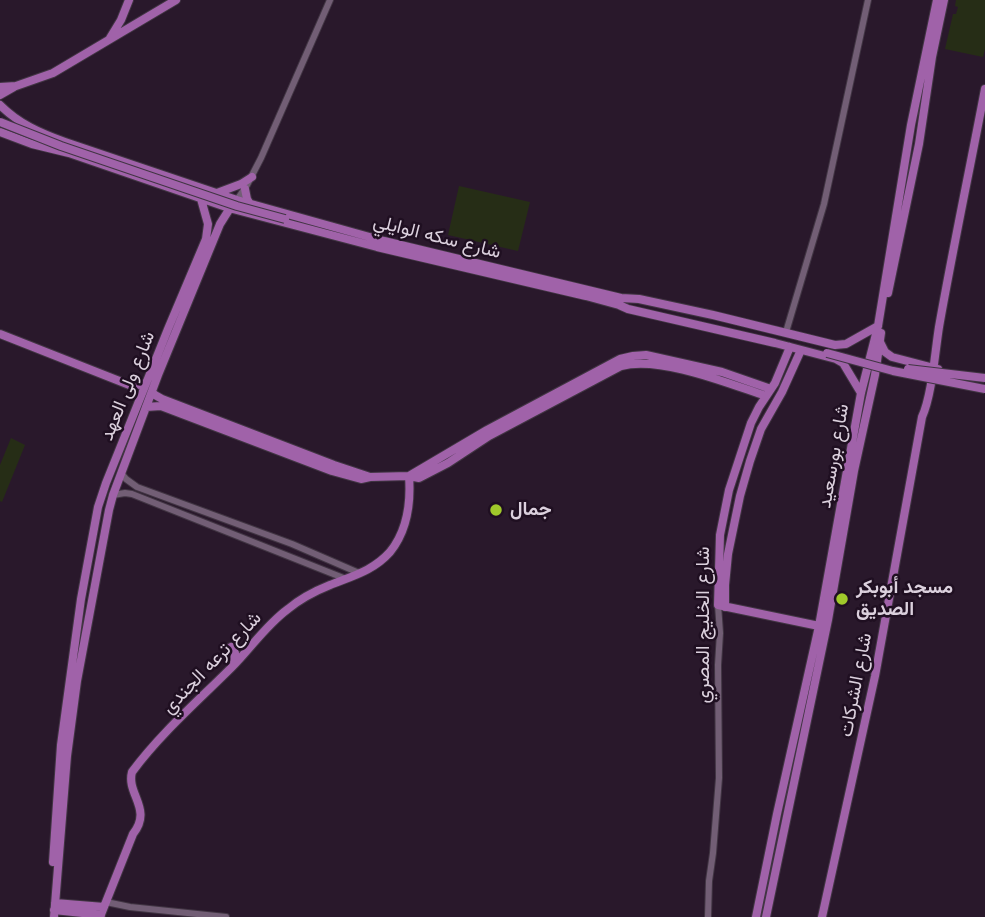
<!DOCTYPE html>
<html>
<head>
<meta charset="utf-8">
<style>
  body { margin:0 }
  canvas { display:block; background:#29182b }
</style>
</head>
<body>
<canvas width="985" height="917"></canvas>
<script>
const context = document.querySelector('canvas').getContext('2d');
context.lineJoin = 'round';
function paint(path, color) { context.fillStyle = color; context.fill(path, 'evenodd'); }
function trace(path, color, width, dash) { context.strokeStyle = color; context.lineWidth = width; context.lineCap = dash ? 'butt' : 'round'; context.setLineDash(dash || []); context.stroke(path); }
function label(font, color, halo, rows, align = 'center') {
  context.font = font + ' "Libre Baskerville",Vazirmatn,serif'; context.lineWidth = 5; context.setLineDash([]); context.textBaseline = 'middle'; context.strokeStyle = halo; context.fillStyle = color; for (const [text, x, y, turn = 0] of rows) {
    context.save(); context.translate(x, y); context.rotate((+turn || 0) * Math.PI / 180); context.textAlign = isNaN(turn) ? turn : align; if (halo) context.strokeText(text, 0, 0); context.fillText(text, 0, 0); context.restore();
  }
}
paint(new Path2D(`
  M956,0h29v49l-2,8 -38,-8 8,-35h3l2,-7 -3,-1z
  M459,186l71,16 -12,49 -70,-16z
  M11,438l14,7 -23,57 -2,-1v-36z`), '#262d16');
const minor = new Path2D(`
  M237,200l10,-15 14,-27 69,-158
  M786,332l38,-128 44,-204
  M121,473l5,6 11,8 155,57 67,29
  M113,495l12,-2 7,1 214,85
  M106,902l24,5 96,10
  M708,917l1,-36 4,-28 6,-75 -1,-113 2,-32 -2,-28`);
const major = new Path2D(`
  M110,38l11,-18 8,-20
  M0,87l16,-1 37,-13 123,-73
  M0,95l14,-8
  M0,105c19,19 40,28 65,37l172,58 147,41 237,57 18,1 74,16 122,30 11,-1 32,-18
  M0,132l32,12 37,9 160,55 148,39 209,49 33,9 9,4 147,34 61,16 7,4 18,30
  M245,189l2,10 3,5
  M217,193l24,-9 11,-7
  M888,293l31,-149 13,-87 12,-57
  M0,334l132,52 14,-3
  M880,342l5,10 7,5 46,12
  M790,347l-15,36 -16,24 -8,16 -22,67 -9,45 -2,70 101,21
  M152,392l3,3 7,4 172,66 36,12
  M146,407l15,-1 171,65 29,8 9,-2 39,-1 10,2 29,-15 41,-27 132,-70c40,-10 106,17 145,30
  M409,476l78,-46 133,-71 13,-3 13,-1 76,17 49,17
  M725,607v-22l3,-31 12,-58 10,-35 11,-32 21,-37 19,-42
  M231,647l4,6 -1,11
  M53,862l8,-117 20,-146 17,-92 8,-24 62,-154 38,-90 2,-15 -7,-25
  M55,903l49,4
  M54,910l47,5
  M54,917l13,-161 10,-75 32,-171 4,-15 45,-120 62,-151 12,-19
  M100,917l33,-83c20,-25 -7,-40 -1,-62 29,-39 66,-71 100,-105 19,-19 34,-42 56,-58 12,-10 27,-18 42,-24 22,-9 43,-14 60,-33 17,-21 21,-49 19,-76
  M756,917l21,-103 42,-188 42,-233 17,-67 33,-201 26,-125
  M766,917l62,-297 26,-149 21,-96 6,-42
  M822,917l53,-241 47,-259c10,-22 13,-65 17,-90 14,-79 31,-159 46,-238`);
trace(minor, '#413543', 8);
trace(major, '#413543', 10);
trace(minor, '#725e75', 6);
trace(major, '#a062a9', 8);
const majorBridge = new Path2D(`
  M0,122l61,24 176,60 48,13
  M827,353l66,18 92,18
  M908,369l77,9`);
trace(majorBridge, '#413543', 10, []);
trace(majorBridge, '#a062a9', 8);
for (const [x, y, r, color] of [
  [496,510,7,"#a0c92b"],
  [842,599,7,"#a0c92b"]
]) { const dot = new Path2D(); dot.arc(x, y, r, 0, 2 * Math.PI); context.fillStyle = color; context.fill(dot); trace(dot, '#1f0f21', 2.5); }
label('19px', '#dbd0dd', '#1f0f21', [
  ["شارع سكه الوايلي",437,237,14],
  ["شارع ولى العهد",128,386,-68],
  ["شارع بورسعيد",834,456,-80],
  ["شارع الخليج المصري",704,625,-90],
  ["شارع ترعه الجندي",212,663,-46],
  ["شارع الشركات",856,685,-79]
]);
label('bold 19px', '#dbd0dd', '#1f0f21', [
  ["جمال",510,510],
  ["مسجد أبوبكر",856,588],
  ["الصديق",856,610]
], 'left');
</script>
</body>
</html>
